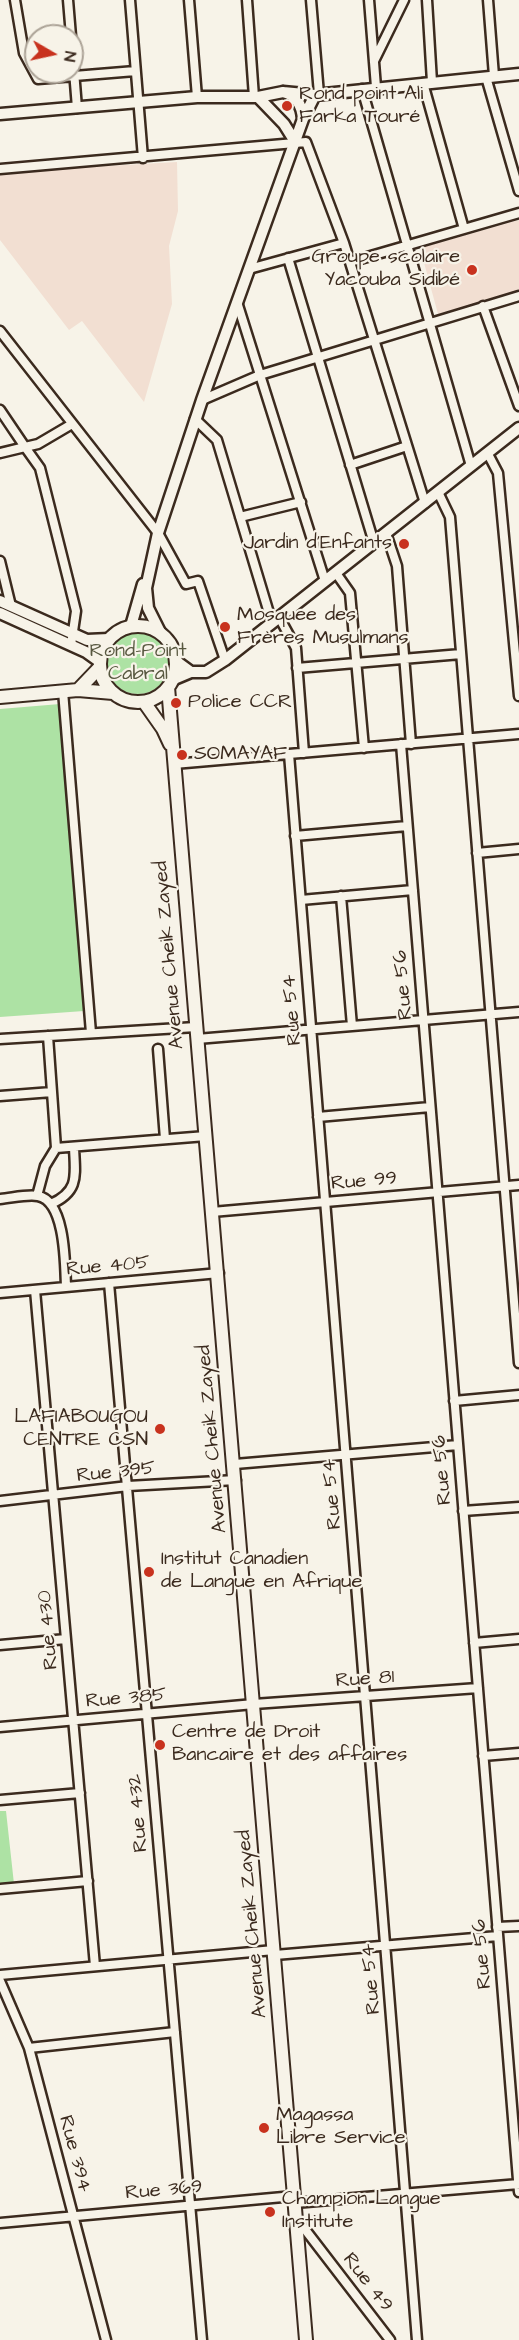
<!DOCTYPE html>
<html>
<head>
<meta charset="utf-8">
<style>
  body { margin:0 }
  #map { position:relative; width:519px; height:2340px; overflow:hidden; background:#f7f3e8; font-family:"Architects Daughter",sans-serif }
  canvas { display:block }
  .north { position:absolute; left:24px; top:24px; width:60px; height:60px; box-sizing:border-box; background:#f7f3e8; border:2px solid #aca397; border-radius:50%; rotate:99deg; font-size:16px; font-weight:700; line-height:24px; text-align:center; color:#3b2a1e }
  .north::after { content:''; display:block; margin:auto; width:21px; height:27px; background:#c8321e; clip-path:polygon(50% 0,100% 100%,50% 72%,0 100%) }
</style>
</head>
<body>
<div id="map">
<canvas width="519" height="2340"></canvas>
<div class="north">N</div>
</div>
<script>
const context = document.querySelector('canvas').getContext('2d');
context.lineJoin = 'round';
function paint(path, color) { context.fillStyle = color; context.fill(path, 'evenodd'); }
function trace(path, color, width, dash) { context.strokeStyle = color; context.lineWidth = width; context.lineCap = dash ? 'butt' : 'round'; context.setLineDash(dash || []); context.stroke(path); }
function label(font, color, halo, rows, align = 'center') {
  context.font = font + ' "Architects Daughter",sans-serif'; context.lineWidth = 4.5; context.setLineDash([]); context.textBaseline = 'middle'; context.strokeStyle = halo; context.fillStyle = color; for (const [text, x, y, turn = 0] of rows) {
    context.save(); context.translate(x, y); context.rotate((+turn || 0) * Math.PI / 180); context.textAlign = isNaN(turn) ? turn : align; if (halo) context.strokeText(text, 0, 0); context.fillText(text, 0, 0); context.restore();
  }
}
paint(new Path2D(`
  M177,162l1,49 -9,35 3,58 -28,98 -62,-81 -13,9 -69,-90v-68z
  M519,220v71l-81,23 -18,-66z`), '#f2dfd2');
paint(new Path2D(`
  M107 663a31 31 0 1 1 62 0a31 31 0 1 1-62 0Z
  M60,704l24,307 -84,6v-308z
  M0,1811h6l8,73 -14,1z`), '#ade2a4');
const minor = new Path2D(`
  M15,0l9,53 14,26 97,-8
  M68,0l3,36
  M130,0l13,158
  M189,0l8,97
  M247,0l7,97
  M311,0l8,94
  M369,0l7,87
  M427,0l5,82
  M488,0l6,76
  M72,46l5,62
  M374,61l30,-61
  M486,77l33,114
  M423,83l41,146
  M362,89l109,377
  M0,169l306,-27 38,101 81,260
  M288,258l86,285
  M350,262l169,-49
  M249,269l95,-26
  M237,302l88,279
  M483,306l36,100
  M0,331l158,202 28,51 12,-3 27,79
  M202,400l58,-25 259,-79
  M0,410l25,37 13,-3 34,-20
  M195,419l22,21 55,183
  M0,453l25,-6 15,21 36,143 -5,34
  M488,454l10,19 21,223
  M350,465l57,-19
  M438,492l12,25 69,846
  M240,517l61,-15
  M386,533l11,33 14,178
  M0,561l11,45
  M336,573l14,20 14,155
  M279,617l17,31 8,105
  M297,668l164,-14
  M63,691l28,342
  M401,744l118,1448
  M289,754l128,1586
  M174,764l345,-30
  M295,836l112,-10
  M477,853l42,-4
  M341,896l11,130
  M301,900l112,-10
  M0,1039l196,-12
  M197,1039l322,-27
  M158,1049l7,90
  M0,1096l52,-4
  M318,1117l112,-10
  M56,1148l150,-12
  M37,1196l8,-30 11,-18 -8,-112
  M0,1199c12,-1 27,-5 38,-3 28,5 27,70 28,91
  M51,1204c29,-13 24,-29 23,-57
  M212,1212l307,-27
  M109,1283l93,1057
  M35,1290l60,676
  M0,1293l219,-20
  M454,1401l65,-6
  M235,1464l223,-19
  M0,1501l128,-15 108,-6
  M463,1511l56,-4
  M474,1643l45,-4
  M0,1645l66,-6
  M0,1727l254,-23 224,-16
  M483,1756l36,-3
  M0,1800l80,-7
  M0,1889l88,-8
  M497,1927l22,-1
  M275,1955l223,-19
  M0,1975l274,-25
  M0,1981l29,67 77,292
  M29,2048l146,-16
  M295,2203l224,-19
  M297,2219l93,121
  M0,2223l294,-27`);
const tertiary = new Path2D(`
  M258,97l26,27 10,16
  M0,114l197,-17h61l25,-5 32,3 204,-21
  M303,119l12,-24
  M0,601l87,39 22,-1
  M0,613l86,39 14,10
  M131,626l12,-42
  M160,632l-12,-24 -2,-20 12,-55 44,-133 101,-281c-1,-13 -6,-24 -20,-27
  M176,661l15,11
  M172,680l19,-8h15l19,-12 294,-232`);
const secondary = new Path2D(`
  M100 664a38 38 0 1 1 76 0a38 38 0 1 1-76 0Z
  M168,687l138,1653
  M78,690l22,-23
  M0,697l78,-7 35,3
  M144,702l19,27 7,15`);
trace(minor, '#3b2a1e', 13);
trace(tertiary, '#3b2a1e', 15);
trace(secondary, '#3b2a1e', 16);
trace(minor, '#f7f3e8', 8);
trace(tertiary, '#f7f3e8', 10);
trace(secondary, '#f7f3e8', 12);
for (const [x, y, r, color] of [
  [287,106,6,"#c8321e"],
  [472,270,6,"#c8321e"],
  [404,544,6,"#c8321e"],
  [225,627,6,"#c8321e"],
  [176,703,6,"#c8321e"],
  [182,755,6,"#c8321e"],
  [160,1429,6,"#c8321e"],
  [149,1572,6,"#c8321e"],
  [160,1745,6,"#c8321e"],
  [264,2128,6,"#c8321e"],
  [270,2212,6,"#c8321e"]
]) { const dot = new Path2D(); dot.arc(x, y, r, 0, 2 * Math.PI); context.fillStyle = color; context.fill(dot); trace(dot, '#f7f3e8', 2); }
label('20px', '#3b2a1e', '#f7f3e8', [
  ["Rond point Ali",299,95],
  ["Farka Touré",299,118],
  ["Groupe scolaire",460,258,"right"],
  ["Yacouba Sidibé",460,281,"right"],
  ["Jardin d'Enfants",392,544,"right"],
  ["Mosquee des",237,616],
  ["Frères Musulmans",237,639],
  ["Police CCR",188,703],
  ["SOMAYAF",194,755],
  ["LAFIABOUGOU",148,1418,"right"],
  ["CENTRE CSN",148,1441,"right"],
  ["Institut Canadien",161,1560],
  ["de Langue en Afrique",161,1583],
  ["Centre de Droit",172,1733],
  ["Bancaire et des affaires",172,1756],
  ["Magassa",276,2116],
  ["Libre Service",276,2139],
  ["Champion Langue",282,2200],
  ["Institute",282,2223]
], 'left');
label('20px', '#585840', '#f7f3e8', [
  ["Rond-Point",138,652],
  ["Cabral",138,675]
]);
label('20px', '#3b2a1e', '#f7f3e8', [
  ["Avenue Cheik Zayed",170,955,-95],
  ["Rue 56",404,985,-95],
  ["Rue 54",293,1010,-95],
  ["Rue 99",364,1182,-5],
  ["Rue 405",108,1267,-5],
  ["Avenue Cheik Zayed",213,1439,-95],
  ["Rue 56",443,1470,-95],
  ["Rue 395",116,1473,-6],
  ["Rue 54",333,1494,-95],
  ["Rue 430",49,1630,-95],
  ["Rue 81",365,1680,-4],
  ["Rue 385",126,1699,-5],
  ["Rue 432",139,1813,-95],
  ["Avenue Cheik Zayed",253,1924,-95],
  ["Rue 56",483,1954,-95],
  ["Rue 54",372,1979,-95],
  ["Rue 394",74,2154,75],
  ["Rue 369",164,2191,-5],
  ["Rue 49",367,2283,52]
]);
</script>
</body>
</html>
